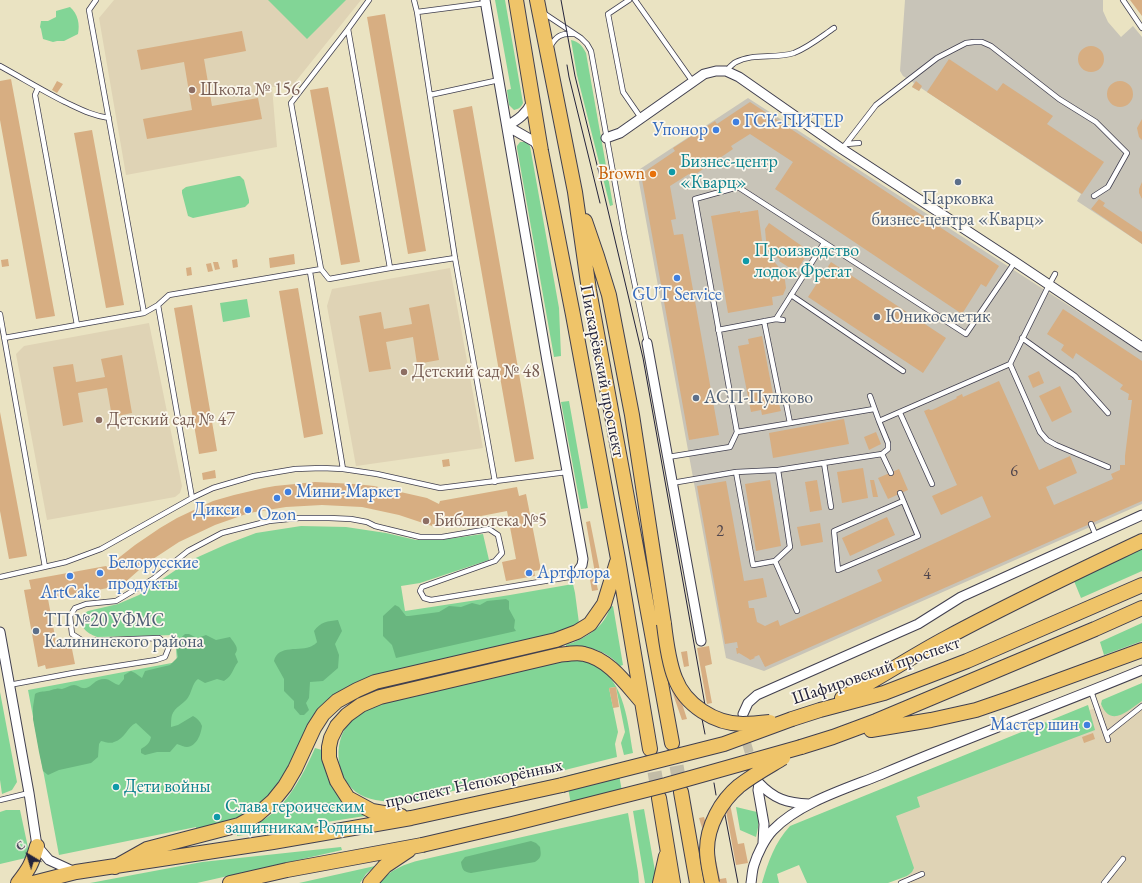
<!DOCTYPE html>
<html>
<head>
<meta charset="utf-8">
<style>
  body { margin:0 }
  #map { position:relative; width:1142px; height:883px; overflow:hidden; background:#eae3c2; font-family:"EB Garamond",serif }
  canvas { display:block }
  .north { position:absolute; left:8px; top:835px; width:40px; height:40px; -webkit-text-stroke:3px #fbf7ec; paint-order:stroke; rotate:322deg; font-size:11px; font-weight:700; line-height:16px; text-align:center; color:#22223b }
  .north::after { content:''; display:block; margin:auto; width:14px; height:18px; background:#22223b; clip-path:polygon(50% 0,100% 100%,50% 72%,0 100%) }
</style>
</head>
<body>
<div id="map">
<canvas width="1142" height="883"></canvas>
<div class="north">С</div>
</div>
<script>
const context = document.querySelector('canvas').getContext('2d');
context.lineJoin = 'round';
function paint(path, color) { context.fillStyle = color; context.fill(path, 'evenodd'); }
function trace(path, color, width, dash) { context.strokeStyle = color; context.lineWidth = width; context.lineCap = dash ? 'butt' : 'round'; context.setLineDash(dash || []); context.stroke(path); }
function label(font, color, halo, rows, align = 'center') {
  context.font = font + ' "EB Garamond",serif'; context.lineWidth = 3.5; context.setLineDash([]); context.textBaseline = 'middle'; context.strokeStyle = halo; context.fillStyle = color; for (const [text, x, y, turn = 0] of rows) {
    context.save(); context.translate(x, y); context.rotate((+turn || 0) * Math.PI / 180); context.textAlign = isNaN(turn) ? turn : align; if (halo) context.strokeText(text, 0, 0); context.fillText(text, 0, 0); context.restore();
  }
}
paint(new Path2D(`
  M114,0h247l-69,86 -20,1 5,60 -151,28 -27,-157z
  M450,268l33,180 -127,18 -29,-160 5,-17z
  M149,323l33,163 -2,7 -5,4 -128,23 -31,-166 8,-8z
  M1142,689v194h-231l-32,-88z`), '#dfd3b5');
paint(new Path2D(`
  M905,0h198v11l5,11 13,15 12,-11 9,11v207l-65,-43 4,-7 -160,-106 -2,3 -7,-4 2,-4 -11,-7 -3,-5z
  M748,98l394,255v151l-378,167 -38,-13 -89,-487z`), '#c8c4b8');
paint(new Path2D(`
  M268,0h78l-39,39z
  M495,0h10l18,103c-2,4 -4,6 -9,7l-5,-5 -2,-15 4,-1z
  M70,7c8,7 10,17 8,27l-14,7h-7l-4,1 -10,-3 -2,-10 -1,-2 1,-6h7l8,-4v-6z
  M571,40c8,2 11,5 15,13l27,152 -3,1 -33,-131z
  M520,142h6l4,4 29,162 2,48 -7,1 -37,-209v-2z
  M238,176h2l4,4 5,20v3l-4,4 -52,11 -5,-2 -6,-23v-3l4,-3z
  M247,299l3,18 -27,5 -3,-19z
  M569,401l19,107 -7,1 -20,-107z
  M301,526l45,1 40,6 30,7h24l43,-6 6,26 -69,23 -19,3 4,25 105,-16 63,-11 2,9 4,30 -12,6 -13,4 -179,42c-21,7 -38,15 -54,32 -11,11 -16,25 -23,39 -11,23 -24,49 -45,64 -17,11 -36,16 -56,23l-1,-6 -137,28 -31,-165 149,-28 -2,-27 -78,2c-12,-5 -15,-8 -17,-21l8,-5 30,-7 21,-9 50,-34 38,-17 29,-11z
  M1142,548v23l-61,27 -7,-17z
  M613,606l10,59 -3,1c-13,-16 -33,-21 -54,-20v-1c19,-6 39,-18 44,-38z
  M1142,623v18l-38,14 -4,-13z
  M573,660c8,1 17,2 24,6 28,17 31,58 36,87l-9,2 -3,-12 4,-11 -9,-45 -7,1 9,44 -3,12 2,13 -60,15 -50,6 -100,24c-14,0 -28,0 -42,-5 -26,-10 -34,-47 -19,-70 8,-12 22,-18 35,-24l179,-42z
  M1142,683v18c-15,10 -31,27 -41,3l1,-4z
  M0,692l17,90 -5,8 -10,4 -2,-14z
  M1088,705l7,25 -178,67 3,10 -24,9 18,52 -2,4 -5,4 -19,7h-81l-8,-18 -22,9 2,9h-17c6,-21 13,-41 28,-57z
  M315,748l7,2c2,19 6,38 22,50 6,5 14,9 21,13v3l-128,20v-3c14,-5 27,-12 38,-22 17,-15 31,-42 40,-63z
  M617,763l7,40 -51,13 -7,-40z
  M736,807l21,5c3,8 1,17 -1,25l-16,-7z
  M644,809l11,62v12h-10l-12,-72z
  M6,810h14l10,47 -30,7v-52z
  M628,813l10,59 1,11h-260c11,-13 25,-19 42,-23z
  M341,847l1,3 -145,33h-107l112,-21z
  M375,866l-9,8 -6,9h-61z`), '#82d596');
paint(new Path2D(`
  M506,599l3,2v8l6,11 -1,8 2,3 -120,27 -4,-13 -9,-9v-20l12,-11 4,2 7,9h3l30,-4 10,-6 12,1 11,-4 8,2 7,-4z
  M338,620l4,11 -7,13 4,11 -1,13 -15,13 -13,1 -1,16 -3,5 3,7 -5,5h-4l-6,-7v-7l-10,-10v-12l-10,-18c4,-17 26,-9 38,-15 0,0 5,-3 5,-4l-3,-11c6,-9 14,-10 24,-11z
  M185,634h4l8,4 9,-3 10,5 14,-3c4,6 10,11 5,17l3,8c-6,8 -5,13 -14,19l-7,-2 -12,4 -7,-4c-6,4 -6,14 -11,20 -4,5 -12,8 -15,16 -1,3 -1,9 -1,12l7,-2 15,-9c4,2 7,5 9,10 -1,8 -5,20 -15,21 -3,0 -6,-2 -10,-3l-7,8h-13l-12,3 -4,-2v-4c5,-3 9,-6 10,-12l-15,-14c-9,4 -11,16 -22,19 -3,2 -9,0 -13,-1l-2,3 -1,13 -7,6 -32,7 -11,5 -5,-4 -4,-19 -6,-33v-12l2,-13c4,-3 8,-2 12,-3 3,0 6,-2 9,-2 2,-1 4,0 6,0 4,-1 8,-4 12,-4 4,0 7,4 12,3 6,-1 8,-9 19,-9 5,0 9,5 14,6l5,-6v-4l7,-4 4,2 7,5 3,-7 25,-6 8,-8c-2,-12 -2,-15 7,-23z
  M531,841l5,2 4,4c1,8 2,10 -5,15l-64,11c-8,-1 -9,-4 -10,-11l4,-5z`), '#69b67f');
paint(new Path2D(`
  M1130,0h12v16z
  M385,14l41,237 -18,3 -41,-237z
  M242,31l4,20 -42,8 8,47 46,-8 4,21 -115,20 -4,-20 49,-9 -8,-48 -43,8 -4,-20z
  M1078 59a13 13 0 1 1 26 0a13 13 0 1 1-26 0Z
  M949,59l48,32 6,-8 50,33 -6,8 57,38 -22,32 -155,-102z
  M11,79l44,237 -19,3 -36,-199v-39z
  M1107 94a13 13 0 1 1 26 0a13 13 0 1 1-26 0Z
  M57,81l6,3 -6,9 -5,-3z
  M916,81l6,5 -3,5 -7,-4z
  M328,87l32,175 -19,3 -31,-175z
  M750,102l249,164 -13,21 -5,-3 -19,30 -187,-125 18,-27 -43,-28 -19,12 2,3 -16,11 2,4 -9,6 -2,-4 -17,11 -2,-3 -19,12 6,33 -5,1 3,15 9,-1 36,201 -30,5 -48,-266 34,-23 -2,-3 42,-27 2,3z
  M472,106l62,353 -19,3 -62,-352z
  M1142,119v21l-3,-3 -2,-9z
  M92,130l32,175 -18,3 -32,-175z
  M1142,182v17l-3,-6v-4z
  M1099,199l6,4 -2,3 39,26v12l-51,-35z
  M758,210l5,39 21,24 2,15 -3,7 -11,2 1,8 -45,8 -17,-97 29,-5v2z
  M769,223l40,28 -13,21 -17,-11 1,-2 -13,-8 -2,-22z
  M294,254l1,10 -25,4 -1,-10z
  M8,259l1,7 -7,1 -1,-7z
  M237,259l1,8 -5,1 -1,-8z
  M213,262h5l2,7 -5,1z
  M831,262l115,76 -23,35 -115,-76z
  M211,263l2,8 -5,1 -2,-8z
  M191,267l1,8 -5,1 -1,-8z
  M298,288l25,146 -19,4 -25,-147z
  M429,304l10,56 -22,4 -4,-27 -27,5 5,27 -22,3 -10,-56 22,-4 3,17 28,-5 -3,-16z
  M192,305l25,146 -18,3 -25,-146z
  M1063,309l79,52v140l-377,166 -6,-12 -5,2 1,1 -5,2 -1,-1 -10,-6 -2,1 -1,-6h2l-1,-6 -12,2 -28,-158 29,-5 18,100 19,-3 4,19 -19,4 1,7h5l3,14 8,4 13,-6 2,6 102,-45 -5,-11 114,-53 -9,-21 -41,19 -9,-19 25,-11 -33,-74 5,-2 1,1h2l25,-12 -1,-1 6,-3 1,3 36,-16 40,89 31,-14 7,17 -31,14 8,18 59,-26 -2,-5 9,-4v-5h5v-9l7,-56h-4l1,-6 -9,-5 3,-4 -47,-32 -3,6 -12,-9 3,-5 -17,-11z
  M762,336l13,69 4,-1 2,7 -19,4 -1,-5 -10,2 -13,-66 11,-2 -1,-5z
  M122,355l10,58 -20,4 -5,-29 -29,5 5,29 -20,4 -10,-59 20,-3 3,18 29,-5 -4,-18z
  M1039,371l5,12 -11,5 -5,-12z
  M1060,386l12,26 -20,10 -13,-26z
  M0,412l27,144 -18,3 -9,-48z
  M844,419l5,25 -76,14 -4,-25z
  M876,432l5,12 -12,6 -5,-13z
  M449,459l1,7 -7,1 -1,-7z
  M863,468l5,30 -26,5 -5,-31z
  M899,469l9,21 -20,9 -10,-21z
  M215,470l1,8 -13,2 -1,-7z
  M770,480l11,66 -25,5 -11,-67z
  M817,480l5,30 -12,2 -5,-30z
  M870,480h4l4,17h-5z
  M315,482l40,2 19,2 53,12 12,6 1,-3 77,-14 2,9 7,-2 15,76 -7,1 1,5 -29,5 -4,-19 14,-3 -9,-48 -72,14 -3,-1v2l-33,-11 -37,-8 -40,-2 -36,2 -37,6 -34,12 -36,17 -32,21 -25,22 -1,-1 -2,2 -71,13 9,48 14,-3 4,20 -29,5 -1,-4 -7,2 -14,-77 7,-1 -2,-9 77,-14 1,1 28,-22 25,-17 17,-10 36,-17 21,-6 30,-7 11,-2z
  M887,517l8,18 -45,21 -8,-18z
  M590,521l11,55 -6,1 3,13 -6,1 -3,-17 6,-1 -9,-51z
  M820,523l3,19 -22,4 -4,-19z
  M709,646l3,18 -7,2 7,37 -5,1 -10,-56z
  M687,651l2,15 -5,1 -3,-15z
  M663,655l14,33 10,31 -5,1 -10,-29z
  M616,687l3,20 -6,1 -4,-20z
  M1093,733l2,6 -11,4 -2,-6z
  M729,799l9,45 6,-1 4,20 -12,2 -12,-65z
  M704,817l10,34 6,28 6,-1 1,5h-10l-7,-30 -11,-35z`), '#d7ae82');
trace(new Path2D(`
  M743,731l10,34`), '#c2bca7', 9, [9, 4.5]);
trace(new Path2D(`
  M673,745l8,47
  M651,751l8,47`), '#c2bca7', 14, [14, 7]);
const lane = new Path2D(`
  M96,0l-7,10 55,303
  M414,0l3,12 69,-9
  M629,0l-21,14 15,78 18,26
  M635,0l58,82
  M1123,0l19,28
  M417,12l38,246 40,224
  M542,12l39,26 6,6 4,7 33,182 23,110
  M348,29l42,239
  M550,47c6,-11 11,-14 24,-13
  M0,66c22,12 43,25 65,36 15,7 28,14 44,16
  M726,71c3,-3 6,-7 10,-9 17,-9 39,-3 58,-9 15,-6 27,-16 40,-25
  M38,88l-3,7 42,230
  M430,95l69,-15
  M846,144l13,-1
  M842,149l34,-44 61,-47 29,-15 8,-1h8l9,4 68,53 37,23 31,31 -19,34 -14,9
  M321,269l-30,-166 57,-74 21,-29
  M310,272l33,197
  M791,295l112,76
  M158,305l34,193
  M0,314l45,253
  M776,319l7,1
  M764,321l15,74 7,8 4,20
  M718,330l58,-11 48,-76
  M4,338l140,-25 14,-8 11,-10 152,-26 8,10 61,-11 65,-10
  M1022,338l53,38 33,37
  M1010,364l30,68 7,8 9,5 52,22
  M870,396l9,25
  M900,413l32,71
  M737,432l137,-23
  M882,454l9,19
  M668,457l62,-10 7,-15 -42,-233 43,-12 228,147 49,-72
  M824,463l7,44
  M778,470l12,77 -15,14 22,50
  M736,472l17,93 22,-4
  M672,483l64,-11 42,-2 104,-16 6,-5v-6l-9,-22 131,-57 39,-79 6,-11
  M900,493l18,43 -80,34 -4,-39 69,-30
  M1091,524l5,12
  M0,577l66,-15 35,-13 91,-51 21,-10 41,-12 41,-7 27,-1 21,1 34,5 63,14 127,-16
  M9,685l64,-12 83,-13 9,-3 4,-10 -10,-9 -76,3 -11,-7 -2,-18 5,-8 11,-4 30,-3 37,-22 35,-28 34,-18 47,-12 30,-3h30l22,1 16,3 8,4 45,11h22l47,-8 9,6 4,18 -7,8 -73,26 -2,4 4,7 7,2 138,-23 9,-6
  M1091,691l17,49
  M1107,734l35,-28
  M0,800l29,-7
  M901,883l21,-9
  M1104,883l19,-24`);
const street = new Path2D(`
  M485,0l62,361 36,198 -1,6 -4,6
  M507,126l28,16 4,7
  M507,126c12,-7 19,-12 25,-24
  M606,138l14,-5 84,-59 12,-3h10l13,6 103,72 173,113 127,85
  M647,343l54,298
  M0,632l29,161 8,53 12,14 26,12
  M743,714l5,-11 9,-8 161,-71 43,-27 181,-82
  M759,783l-1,7 6,34 -1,19
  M759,783c15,16 28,20 50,21
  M751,883c1,-6 1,-12 3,-18 3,-10 11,-27 19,-35 26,-27 72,-41 107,-55 86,-37 175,-69 262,-105`);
const primary = new Path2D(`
  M516,0l25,151 32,164 45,244 32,190
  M537,0l38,192 14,98 83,453
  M585,221l12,35 12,39 23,120 32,209
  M842,698c36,-19 70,-42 106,-61 63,-34 129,-65 194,-96
  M792,719l28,-9 64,-17 83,-32 175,-76
  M871,730l60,-10 45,-10 32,-11 134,-49
  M801,747l32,-10 43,-16 219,-92 47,-21
  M681,792l16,91
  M659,798l14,85
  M401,816l-29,-5 -24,-13 -11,-17 -8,-23v-11l2,-9 6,-12 10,-11 14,-10 19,-8 179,-42c8,-1 18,-3 25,-1 25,5 42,30 58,48
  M115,867l32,-18 92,-24 18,-10 16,-14 12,-15 10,-17 19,-41 9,-14 14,-13 20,-11 18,-8 181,-42 21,-8 13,-8 14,-20 13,-42
  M18,883c11,-14 14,-19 19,-37
  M33,883l43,-11 197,-30 138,-24 151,-33
  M230,883l57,-13 135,-25
  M370,883l15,-17 24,-16
  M660,883l6,-27`);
trace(lane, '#403f4f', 6);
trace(street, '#403f4f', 11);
trace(primary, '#403f4f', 16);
trace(lane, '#fff', 4.5);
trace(street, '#fff', 9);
trace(primary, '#efc469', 14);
trace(new Path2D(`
  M561,0l14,76 26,105 42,177 62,347
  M567,65l2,12 31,126
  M702,719l3,15
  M714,783l2,12
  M725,815l13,68`), '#22223b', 1);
const primaryBridge = new Path2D(`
  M664,624c2,17 5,39 11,54 10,27 40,46 68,46 9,0 18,-1 27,-2
  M562,785l162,-41 68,-25
  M422,845l90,-21 154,-39 135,-38
  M712,883c-2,-11 -5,-22 -5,-33 0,-24 14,-49 32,-64 14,-11 29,-19 44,-28`);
trace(primaryBridge, '#403f4f', 16, []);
trace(primaryBridge, '#efc469', 14);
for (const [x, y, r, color] of [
  [192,90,4,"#8d6e63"],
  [736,122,4,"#3f7fe0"],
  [716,130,4,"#3f7fe0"],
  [672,172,4,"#0f9aa8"],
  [653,174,4,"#e8710a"],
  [958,182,4,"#5c6f8a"],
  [746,261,4,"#0f9aa8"],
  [677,278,4,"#3f7fe0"],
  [877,317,4,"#5c6f8a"],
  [404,372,4,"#8d6e63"],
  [696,398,4,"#5c6f8a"],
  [99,420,4,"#8d6e63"],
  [288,492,4,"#3f7fe0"],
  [277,498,4,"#3f7fe0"],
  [248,510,4,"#3f7fe0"],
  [426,521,4,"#8d6e63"],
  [100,573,4,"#3f7fe0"],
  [529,573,4,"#3f7fe0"],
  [70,576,4,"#3f7fe0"],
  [36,631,4,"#5c6f8a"],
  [1087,725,4,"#3f7fe0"],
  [116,787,4,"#0f9aa8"],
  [217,817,4,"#0f9aa8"]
]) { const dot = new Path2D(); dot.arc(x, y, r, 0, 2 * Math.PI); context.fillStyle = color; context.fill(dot); trace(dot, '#fbf7ec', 1.5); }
label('16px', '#4f454d', null, [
  ["6",1014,472],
  ["2",720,532],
  ["4",927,575]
]);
label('18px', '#785e54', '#fbf7ec', [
  ["Школа № 156",200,90],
  ["Детский сад № 48",412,372],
  ["Детский сад № 47",107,420],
  ["Библиотека №5",434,521]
], 'left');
label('18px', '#366cbe', '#fbf7ec', [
  ["ГСК-ПИТЕР",744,122],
  ["Упонор",708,130,"right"],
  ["GUT Service",677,295,"center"],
  ["Мини-Маркет",296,492],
  ["Дикси",240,510,"right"],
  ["Ozon",277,515,"center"],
  ["Белорусские",108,563],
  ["продукты",108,584],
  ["Артфлора",537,573],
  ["ArtCake",70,593,"center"],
  ["Мастер шин",1079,725,"right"]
], 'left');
label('18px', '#0d838f', '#fbf7ec', [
  ["Бизнес-центр",680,162],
  ["«Кварц»",680,183],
  ["Производство",754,251],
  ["лодок Фрегат",754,272],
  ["Дети войны",124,787],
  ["Слава героическим",225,807],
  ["защитникам Родины",225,828]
], 'left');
label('18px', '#c56008', '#fbf7ec', [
  ["Brown",645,174]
], 'right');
label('18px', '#4e5e75', '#fbf7ec', [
  ["Парковка",958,199,"center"],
  ["бизнес-центра «Кварц»",958,220,"center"],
  ["Юникосметик",885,317],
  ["АСП-Пулково",704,398],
  ["ТП №20 УФМС",44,621],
  ["Калининского района",44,642]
], 'left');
label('18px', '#22223b', '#fbf7ec', [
  ["Пискарёвский проспект",602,371,79],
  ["Шафировский проспект",876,671,-19],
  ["проспект Непокорённых",474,784,-12]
]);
</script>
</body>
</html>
